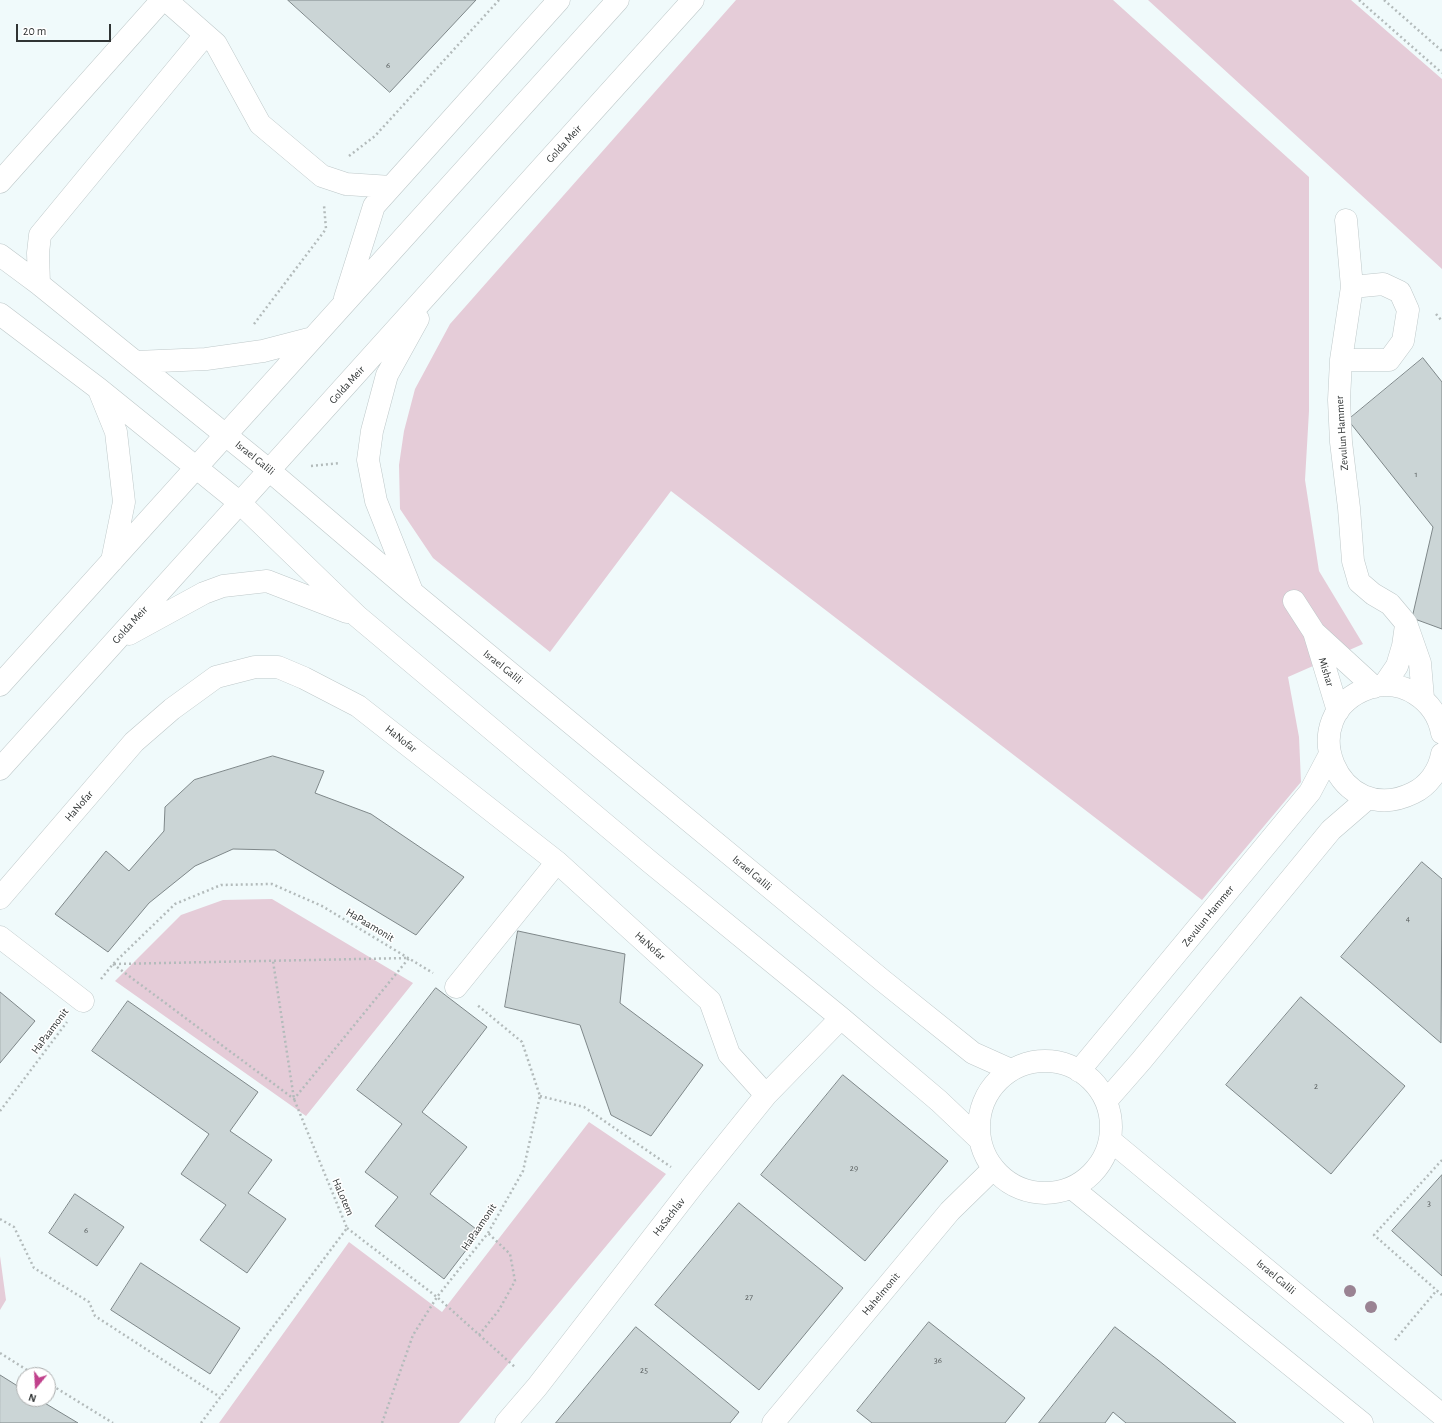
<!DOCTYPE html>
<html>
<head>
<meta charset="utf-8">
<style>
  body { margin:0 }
  #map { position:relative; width:1442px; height:1423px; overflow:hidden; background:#f0fafb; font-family:"Alegreya Sans",sans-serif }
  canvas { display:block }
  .north { position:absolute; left:16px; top:1367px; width:40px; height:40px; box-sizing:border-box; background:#fff; border:1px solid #acaeae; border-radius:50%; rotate:198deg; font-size:11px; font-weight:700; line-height:16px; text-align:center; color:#303434 }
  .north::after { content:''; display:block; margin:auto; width:14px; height:18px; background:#c1418c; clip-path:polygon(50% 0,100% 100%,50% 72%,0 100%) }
  .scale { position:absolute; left:16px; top:24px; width:95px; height:18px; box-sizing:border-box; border:2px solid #303434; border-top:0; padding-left:5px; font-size:12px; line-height:14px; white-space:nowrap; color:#303434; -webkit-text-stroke:3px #fff; paint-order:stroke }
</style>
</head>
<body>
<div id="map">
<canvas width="1442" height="1423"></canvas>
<div class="north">N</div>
<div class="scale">20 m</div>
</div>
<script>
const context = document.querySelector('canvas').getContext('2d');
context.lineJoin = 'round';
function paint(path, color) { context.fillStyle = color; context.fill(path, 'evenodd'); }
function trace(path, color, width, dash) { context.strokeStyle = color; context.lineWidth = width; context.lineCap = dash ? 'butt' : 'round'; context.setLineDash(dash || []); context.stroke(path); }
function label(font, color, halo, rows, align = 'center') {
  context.font = font + ' "Alegreya Sans",sans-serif'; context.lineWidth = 3; context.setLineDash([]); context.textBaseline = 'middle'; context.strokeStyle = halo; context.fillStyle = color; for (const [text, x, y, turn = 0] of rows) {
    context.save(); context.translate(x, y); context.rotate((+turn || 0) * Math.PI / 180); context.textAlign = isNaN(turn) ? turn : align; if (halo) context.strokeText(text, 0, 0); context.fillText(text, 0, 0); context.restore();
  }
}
paint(new Path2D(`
  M736,0h377l196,177v234l-4,69 14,91 44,73 -75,33 11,60 2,45 -99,118 -531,-409 -121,161 -117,-94 -33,-49 -1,-44 5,-34 11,-42 35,-65z
  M1148,0h203l91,79v190z
  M272,899l141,84 -107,133 -191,-135 66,-66 42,-15z
  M589,1122l77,52 -207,249h-240l130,-181 93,70z
  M0,1256l6,44 -6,10z`), '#e5ccd8');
const building = new Path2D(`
  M288,0h188l-86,92z
  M1423,358l19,24v247l-30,-11 21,-91 -85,-107z
  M273,756l51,15 -9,22 56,21 93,63 -48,58 -141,-85 -42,-1 -38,17 -46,37 -41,49 -53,-38 51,-63 23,20 35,-40 1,-24 29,-27z
  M1422,862l20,17 -1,164 -100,-86z
  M518,931l107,23 -5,49 83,62 -52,71 -40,-21 -31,-90 -75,-18z
  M436,988l51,39 -65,85 45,35 -37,47 50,38 -36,47 -69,-53 23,-29 -33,-25 37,-48 -45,-34z
  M0,992l35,29 -35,42z
  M1301,997l104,89 -74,88 -105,-89z
  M128,1001l130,91 -28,39 42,29 -24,33 38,26 -39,54 -47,-33 26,-35 -45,-31 28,-40 -117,-83z
  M843,1075l105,86 -83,100 -104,-86z
  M1442,1175v101l-50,-45z
  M75,1194l49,33 -27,39 -48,-33z
  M739,1203l104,85 -84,102 -104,-85z
  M141,1263l99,65 -30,46 -99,-64z
  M929,1322l96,76 -20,25h-133l-15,-12z
  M636,1327l103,85 -9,11h-174z
  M1115,1327l43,33 78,63h-110l-13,-11 -8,11h-66z
  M0,1375l24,15v9h14l40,24h-78z`);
paint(building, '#cbd5d6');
trace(building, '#7e8789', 1);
const minor = new Path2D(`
  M166,0l50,44 44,80 62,52 24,8 45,3
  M0,182l162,-182
  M1346,220l6,67 -11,73 -2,40 2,42 8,66 4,53 6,21 14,12 17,10 16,19 14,40 3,35
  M0,255l39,29 231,187 142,121 470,388 91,73 38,17
  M39,284l-1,-31 2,-18 165,-200
  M345,298l29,-92 185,-206
  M0,314l99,75 141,114 117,113 293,246 191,156 98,83 40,38
  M1341,360h48l14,-19 5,-31 -8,-18 -17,-8 -31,3
  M136,362l70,-3 57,-8 50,-13
  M99,390l17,42 8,70 -12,59
  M411,589l-35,-88 -8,-41 4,-29 15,-56 31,-56
  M1294,601l20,31 60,55
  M1314,632l24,79
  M129,634l75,-41 19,-7 44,-5 80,31
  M0,685l618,-685
  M1384,685l13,-19 6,-20 3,-21
  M1442,733c-6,-33 -40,-56 -73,-45 -78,27 -31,142 44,105 15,-7 26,-22 29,-39
  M0,769l693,-769
  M0,898l134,-156 38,-33 44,-32 39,-10h23l26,11 54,28 199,156 153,139 19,53 37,41
  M0,937l83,64
  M456,987l101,-125
  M979 1127a66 66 0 1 1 132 0a66 66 0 1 1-132 0Z
  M1079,1071l231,-279 19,-36
  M1106,1101l35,-40 190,-231 37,-32
  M1110,1140l332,275
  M1072,1188l290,235
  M506,1423l31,-36 158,-204 71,-88 75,-77
  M773,1423l177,-212 43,-42`);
trace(minor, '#bec8c9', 23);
trace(new Path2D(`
  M1359,0l83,73
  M1384,0l58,51
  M349,156l26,-20 124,-136
  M1436,314l6,7
  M254,324l72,-95 -2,-24
  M311,466l29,-3
  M113,964l181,135 115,-141
  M114,964l295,-6
  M101,979l12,-15 62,-60 46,-19 51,-1 50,22 111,67
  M540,1096l44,11 87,60
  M0,1111l67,-89
  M1442,1160l-68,75 68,60
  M0,1219l14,8 20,41 55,34 6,14 125,81
  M347,1228l90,69 79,71
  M479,1335l20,-25 16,-29 -5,-27 -22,-21
  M1395,1340l42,-50
  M0,1353l35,22
  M48,1383l65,40
  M201,1423l146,-195 -53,-129 -21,-138
  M382,1423l31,-88 24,-38 51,-64 35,-62 17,-75 -18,-54 -46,-38`), '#b3bbbb', 2.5, [2, 3]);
trace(minor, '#fff', 22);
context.fillStyle = '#9a8393';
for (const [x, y] of [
  [1350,1291],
  [1371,1307]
]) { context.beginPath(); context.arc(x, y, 6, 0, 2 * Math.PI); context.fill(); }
label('9px', '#575c5c', null, [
  ["6",388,65],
  ["1",1416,474],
  ["4",1408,918],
  ["2",1316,1086],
  ["29",854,1168],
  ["3",1429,1203],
  ["6",86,1230],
  ["27",749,1297],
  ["36",938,1360],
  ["25",644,1370]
]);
label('11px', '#303434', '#fff', [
  ["Golda Meir",564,144,-48],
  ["Golda Meir",347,385,-48],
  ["Zevulun Hammer",1342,433,-94],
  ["Israel Galili",255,458,39],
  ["Golda Meir",130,625,-48],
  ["Israel Galili",503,667,39],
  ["Mishar",1326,672,73],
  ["HaNofar",401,739,38],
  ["HaNofar",79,806,-49],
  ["Israel Galili",752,873,40],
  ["Zevulun Hammer",1208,916,-51],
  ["HaPaamonit",370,925,31],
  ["HaNofar",650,946,42],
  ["HaPaamonit",50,1031,-53],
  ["HaLotem",343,1197,67],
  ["HaSachlav",669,1217,-52],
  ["HaPaamonit",479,1227,-56],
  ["Israel Galili",1276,1277,40],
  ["Hahelmonit",881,1294,-50]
]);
</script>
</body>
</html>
